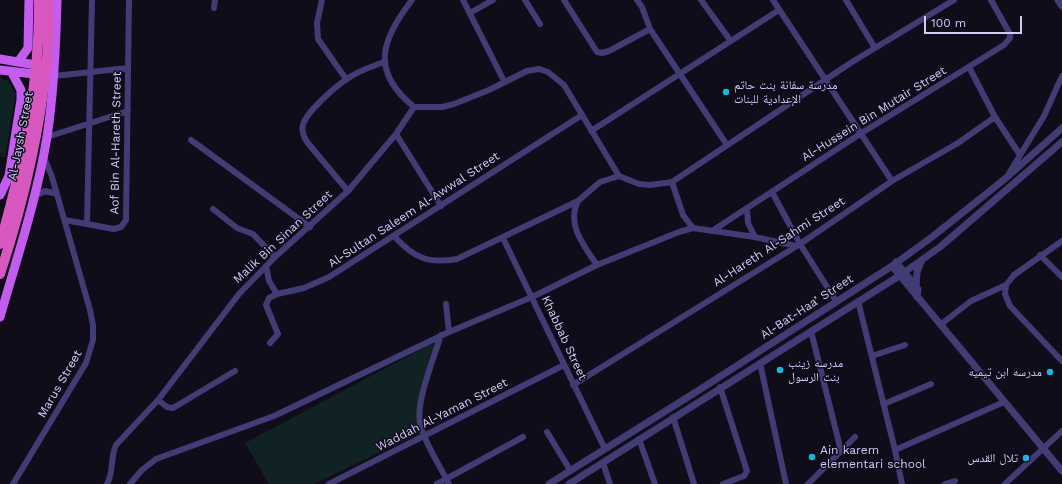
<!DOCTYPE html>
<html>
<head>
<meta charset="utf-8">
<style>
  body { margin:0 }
  #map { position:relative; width:1062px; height:484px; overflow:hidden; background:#100c1a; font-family:"Work Sans",sans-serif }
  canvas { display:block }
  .scale { position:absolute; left:924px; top:16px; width:98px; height:18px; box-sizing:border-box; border:2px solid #d3caf9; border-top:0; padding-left:5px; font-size:12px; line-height:14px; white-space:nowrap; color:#d3caf9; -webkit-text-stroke:3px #100c1a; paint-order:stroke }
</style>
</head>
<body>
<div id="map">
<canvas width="1062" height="484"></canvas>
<div class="scale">100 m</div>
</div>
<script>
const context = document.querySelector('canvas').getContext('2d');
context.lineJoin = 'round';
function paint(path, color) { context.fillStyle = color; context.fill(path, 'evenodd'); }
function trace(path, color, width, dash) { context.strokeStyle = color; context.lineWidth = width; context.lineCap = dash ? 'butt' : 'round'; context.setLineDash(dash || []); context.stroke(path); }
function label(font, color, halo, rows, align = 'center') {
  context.font = font + ' "Work Sans","Noto Naskh Arabic",sans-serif'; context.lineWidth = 3; context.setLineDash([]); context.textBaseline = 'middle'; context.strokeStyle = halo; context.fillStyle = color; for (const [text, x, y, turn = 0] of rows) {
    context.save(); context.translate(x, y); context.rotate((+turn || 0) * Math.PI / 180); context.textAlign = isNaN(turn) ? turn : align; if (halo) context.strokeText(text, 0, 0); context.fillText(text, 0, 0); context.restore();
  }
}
paint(new Path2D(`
  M0,78l8,3 8,12 -11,64h-4l-1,-4z
  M440,339l-19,53 -1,41 -106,51h-45l-24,-41z`), '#102223');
trace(new Path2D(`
  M322,0l-5,23 1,16 28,40
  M412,0c-31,40 -42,71 2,107h28l12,-3 35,-14 38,-19 12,-2 9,3 16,13 55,91 20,8 11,1 22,-3 180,-120 102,-62
  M463,0l41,81
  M525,0l15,24
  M564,0l33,52 5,1 7,-2 41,-22
  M637,0l5,7 8,22 77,116
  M701,0l29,40
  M773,0l119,181
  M846,0l29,48
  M214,8l1,-8
  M470,13l23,-13
  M969,67l26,50 25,38
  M54,76l74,-8
  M591,131l188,-121
  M396,134l45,72
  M47,137l81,-26
  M191,140l119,87
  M1008,175l36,-59 18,-40
  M672,182l11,33 10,13 62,9 41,9
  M348,191l-41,-49c-3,-5 -6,-11 -4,-17 3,-13 33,-39 44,-46 11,-8 24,-12 37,-17
  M772,192l28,52 36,57
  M33,197l12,-6 12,3
  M578,201c-12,23 6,45 19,64
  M747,208l1,15 7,14
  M213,209l24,19 16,6 22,23
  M65,220l49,9 7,-2 5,-7 3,-220
  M87,224l5,-224
  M712,231l148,-97 144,-89 6,-7v-4l-19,-34
  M395,237c19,21 33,27 62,22l121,-58 22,-19 19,-6
  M503,238l102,211
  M1062,241l-48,34 -8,10 -1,9 5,12 52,55
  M1040,255l22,22
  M266,266l3,15 8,13
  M858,301l37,149 7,34
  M446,304l3,28
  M940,325l31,-24 35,-16
  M811,331l30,120
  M441,335c-7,23 -25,66 -21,87 4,20 20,44 29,62
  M270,343l8,-9 -12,-29 3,-7 8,-4 27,-6 25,-11 253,-162
  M872,356l33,-11
  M760,363l26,121
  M573,385l227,-141 92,-63 66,-38 37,-26
  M720,387l27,84 -3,5 -21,8
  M158,400l9,7 6,1 62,-37
  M884,404l47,-20
  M673,417l21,67
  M547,432l23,38
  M639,439l16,45
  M895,450l109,-48
  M603,463l7,21
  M13,484l73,-121 7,-23v-15l-3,-15 -38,-133 -8,-20
  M107,484c7,-12 3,-27 9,-39l42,-45 81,-106 36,-37 73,-66 48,-57 18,-27
  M130,484l12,-14 14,-11 118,-43 175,-84 83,-35 65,-32 82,-33 14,-4
  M329,484l235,-119
  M437,484l86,-47
  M808,484l47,-47
  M945,484l10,-3
  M1005,484l57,-53`), '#423c74', 6);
trace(new Path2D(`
  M1058,0l4,6
  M896,262l22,27 -1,8
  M892,266l170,205
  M916,287l1,-15 5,-12
  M549,484l147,-92 196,-126 40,-29 74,-59 56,-50
  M569,484l330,-208 41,-29 122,-105`), '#423c74', 7);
trace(new Path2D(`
  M0,59l42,7
  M18,62l10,-14 1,-48
  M0,70l42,5
  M0,195l9,-19 12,-76v-10l-10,-19
  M0,317c17,-59 37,-119 47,-180 7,-46 9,-91 10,-137`), '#c25dee', 9);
trace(new Path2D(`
  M0,244c23,-80 40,-161 39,-244
  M0,274c23,-70 40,-142 47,-216 2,-19 1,-39 1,-58`), '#d858c0', 10);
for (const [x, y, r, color] of [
  [726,92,4,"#17b7d9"],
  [780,370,4,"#17b7d9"],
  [1050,372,4,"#17b7d9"],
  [812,457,4,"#17b7d9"],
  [1026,458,4,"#17b7d9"]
]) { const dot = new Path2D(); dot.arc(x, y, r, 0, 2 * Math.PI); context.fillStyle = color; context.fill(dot); trace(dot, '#100c1a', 1.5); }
label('12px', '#d3caf9', '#100c1a', [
  ["مدرسة سفانة بنت حاتم",734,85],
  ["الإعدادية للبنات",734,99],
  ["مدرسه زينب",788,363],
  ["بنت الرسول",788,377],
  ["مدرسه ابن تيميه",1042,372,"right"],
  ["Ain karem",820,450],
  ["elementari school",820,464],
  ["تلال القدس",1018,458,"right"]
], 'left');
label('12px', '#d3caf9', '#100c1a', [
  ["Al-Hussein Bin Mutair Street",874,114,-32],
  ["Al-Jaysh Street",21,136,-79],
  ["Aof Bin Al-Hareth Street",116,143,-89],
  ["Al-Sultan Saleem Al-Awwal Street",414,210,-33],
  ["Malik Bin Sinan Street",283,237,-43],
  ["Al-Hareth Al-Sahmi Street",779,242,-33],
  ["Al-Bat-Haa’ Street",807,307,-33],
  ["Khabbab Street",564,338,65],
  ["Marus Street",60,384,-60],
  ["Waddah Al-Yaman Street",442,415,-27]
]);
</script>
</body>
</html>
